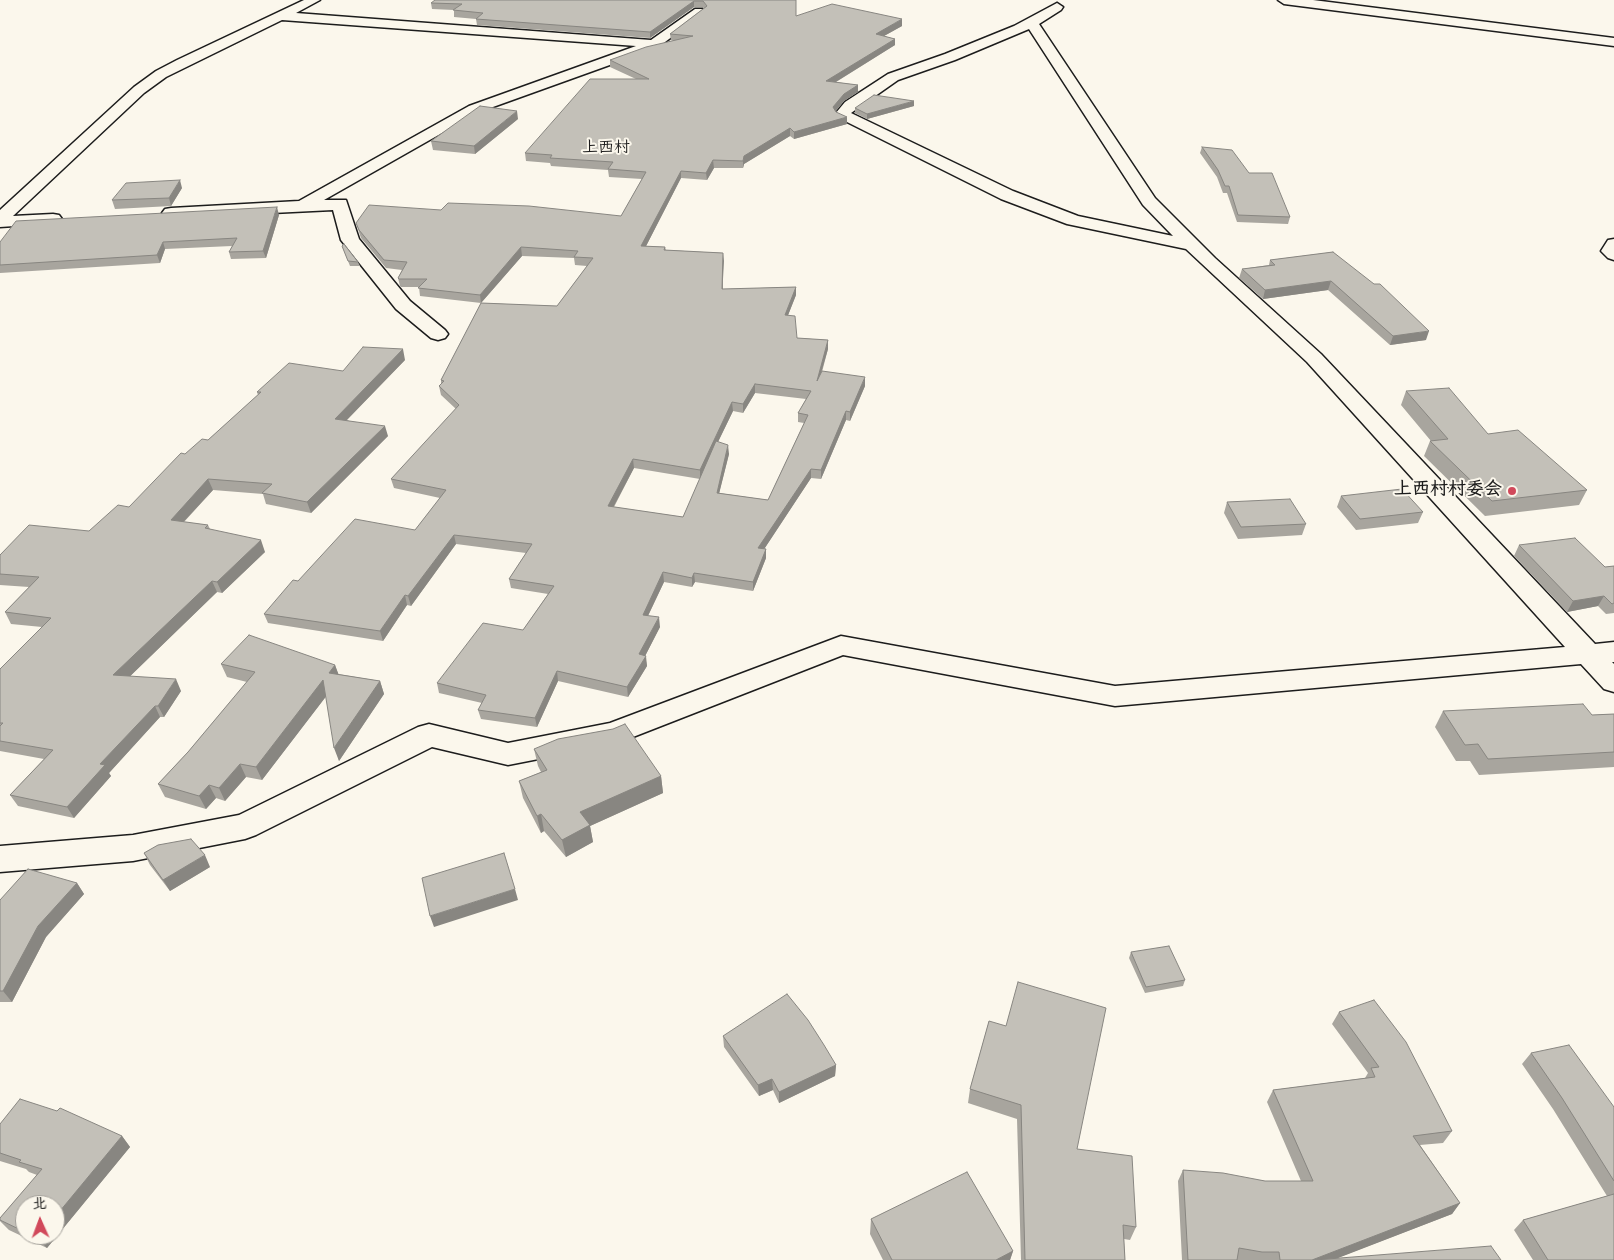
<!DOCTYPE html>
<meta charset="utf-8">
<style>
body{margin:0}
#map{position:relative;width:1614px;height:1260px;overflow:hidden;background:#fbf7ec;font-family:"Gochi Hand","LXGW WenKai TC",sans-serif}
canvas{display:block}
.north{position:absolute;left:15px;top:1195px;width:50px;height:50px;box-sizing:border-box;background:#fbf7ec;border:1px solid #a29f99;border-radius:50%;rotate:358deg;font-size:14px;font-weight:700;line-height:20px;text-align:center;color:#1c1c1c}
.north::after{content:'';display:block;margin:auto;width:18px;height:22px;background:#d1495b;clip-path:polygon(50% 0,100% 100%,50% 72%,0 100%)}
</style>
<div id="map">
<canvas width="1614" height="1260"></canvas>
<div class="north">北</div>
</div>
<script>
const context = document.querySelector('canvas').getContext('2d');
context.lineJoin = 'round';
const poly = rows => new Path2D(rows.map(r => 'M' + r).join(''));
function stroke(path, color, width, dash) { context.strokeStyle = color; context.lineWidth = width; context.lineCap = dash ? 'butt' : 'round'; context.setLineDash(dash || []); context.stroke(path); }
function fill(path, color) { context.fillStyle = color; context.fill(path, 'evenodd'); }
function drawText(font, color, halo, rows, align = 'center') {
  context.font = font + ' "Gochi Hand","LXGW WenKai TC",sans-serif'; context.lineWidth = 4; context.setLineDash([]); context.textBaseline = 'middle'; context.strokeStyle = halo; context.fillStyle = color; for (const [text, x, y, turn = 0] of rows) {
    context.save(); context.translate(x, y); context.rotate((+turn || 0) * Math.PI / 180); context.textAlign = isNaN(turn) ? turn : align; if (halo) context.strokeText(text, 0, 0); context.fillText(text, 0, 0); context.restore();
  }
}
const minor = poly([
 [304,0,320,0,296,13,651,40,695,9,703,9,705,12,657,48,479,112,324,200,346,200,359,239,410,301,445,330,448,334,445,338,438,340,431,338,396,309,341,240,333,210,171,218,165,217,162,213,165,209,171,208,299,201,469,106,636,46,282,20,166,77,144,93,13,216,53,214,59,215,62,219,59,223,0,227,0,210,134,87,156,71,177,60,304,0],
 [1057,3,1063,7,1061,10,1039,24,1155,198,1215,258,1321,354,1595,644,1614,642,1614,662,1612,662,1614,664,1614,692,1604,689,1581,664,1115,706,843,655,615,744,508,765,432,747,256,835,245,839,133,861,0,872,0,846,133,835,239,815,418,727,429,724,508,743,610,723,841,636,1115,686,1565,647,1307,362,1186,249,1067,224,1001,199,837,117,835,114,845,102,888,74,945,54,1014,26,1057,3],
 [1029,29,1143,205,1173,236,1078,216,1013,191,851,113,898,80,955,60,1029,29],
 [1614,239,1614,260,1608,258,1601,251,1608,240,1614,239]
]);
const highway = poly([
 [1278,0,1313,0,1614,38,1614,46,1284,4,1278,0]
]);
stroke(minor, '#1c1c1c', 3);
stroke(highway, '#1c1c1c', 3);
fill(minor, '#fbf7ec');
fill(highway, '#fbf7ec');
fill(poly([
 [796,0,796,16,902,26,884,36,895,39,895,45,836,82,858,85,858,92,844,101,836,111,847,124,794,139,790,136,744,164,743,168,714,168,707,180,681,178,646,246,665,247,666,250,723,253,723,289,796,287,796,295,788,315,797,338,828,340,828,349,822,372,865,386,850,421,846,420,821,479,811,478,764,549,766,549,766,558,753,591,695,582,692,587,664,582,648,616,660,627,645,656,647,666,628,697,558,681,537,727,481,719,478,710,482,703,439,693,437,683,523,630,548,594,511,588,509,579,526,553,456,544,411,606,407,605,383,641,268,623,264,614,298,581,415,530,440,498,394,488,391,479,456,409,441,395,439,386,441,384,441,380,481,303,420,296,419,287,401,287,400,286,398,278,402,270,386,268,361,238,356,223,441,210,621,216,642,179,609,177,608,170,551,166,550,163,526,161,525,153,636,79,610,67,610,60,674,40,671,40,670,34,704,8,703,7,694,7,650,38,477,25,476,19,454,17,454,10,432,9,431,3],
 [522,256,574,258,575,265,587,266,557,306,481,303],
 [755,393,806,399,798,413,798,422,804,423,768,500,719,493,729,454,718,442,733,411,743,413],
 [634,468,700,479,683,517,614,507],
 [914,106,867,119,855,113,855,108],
 [518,119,475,154,433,150,431,141],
 [1202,147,1249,173,1290,217,1288,224,1237,222,1227,193,1223,193,1217,177,1200,153],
 [182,188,171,206,115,209,112,200],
 [279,215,266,258,231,259,229,252,232,246,165,249,160,263,0,273,0,242],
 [342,246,358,262,360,266,350,266],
 [1333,252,1426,340,1390,345,1328,290,1263,299,1239,278,1242,269,1269,265,1270,260],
 [405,360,347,420,388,436,311,513,266,504,263,494,213,490,184,522,208,525,210,529,265,552,222,593,217,592,130,676,181,691,164,717,160,717,109,773,111,776,74,818,18,806,10,795,44,759,0,751,0,669,42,627,11,624,5,612,29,587,0,585,0,555,89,531,129,507,185,454,208,440,258,395,257,392,343,371],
 [1406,391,1488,434,1587,490,1579,505,1485,516,1424,456,1430,441,1431,441,1401,405],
 [1341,496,1423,512,1418,523,1356,530,1337,507],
 [1227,502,1306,524,1302,535,1238,539,1224,513],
 [1519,545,1605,567,1614,566,1614,613,1606,614,1598,606,1567,612,1514,556],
 [221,664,335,665,338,674,380,681,384,694,339,761,326,696,262,780,246,777,225,801,216,798,206,809,165,797,158,784,188,752,247,682,227,677],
 [1443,711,1592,715,1614,714,1614,767,1479,775,1470,761,1456,761,1435,727],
 [534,749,661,776,663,793,590,826,593,842,566,857,544,831,541,833,523,798,519,781,541,772,538,766],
 [144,853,210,867,170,891,150,865],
 [77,883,84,894,46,937,12,1002,0,1002,0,900],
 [1131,952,1185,980,1183,986,1145,993,1129,958],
 [1339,1012,1452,1131,1443,1143,1420,1145,1460,1203,1452,1214,1337,1258,1501,1260,1182,1260,1178,1181,1183,1170,1265,1181,1301,1181,1267,1102,1273,1090,1365,1078,1368,1073,1332,1024],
 [989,1021,1077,1149,1136,1227,1130,1240,1124,1239,1125,1260,1021,1260,1017,1119,968,1103,970,1089],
 [723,1036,836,1065,835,1076,779,1103,773,1090,759,1096,724,1047],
 [1531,1053,1614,1107,1614,1260,1533,1260,1514,1230,1523,1220,1607,1196,1553,1109,1522,1064],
 [0,1124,122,1136,130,1147,47,1248,9,1230,0,1221,0,1218,37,1175,29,1172,26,1169,0,1161],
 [25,1205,55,1235,25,1235],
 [871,1219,1013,1251,1010,1260,883,1260,870,1234]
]), '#a8a59e');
fill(poly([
 [694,1,694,7,650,38,650,32],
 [902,19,902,26,875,41,876,34],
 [895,39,895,45,826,88,826,81],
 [858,85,858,92,844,101,833,114,833,107,844,94],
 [914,101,914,106,867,119,867,114],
 [517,111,518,119,475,154,474,146],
 [847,117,847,124,794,139,794,132],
 [790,128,790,136,744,164,743,168,743,161,744,156],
 [713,160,714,168,707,180,706,173],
 [681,171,681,178,642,254,641,246],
 [180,180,182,188,171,206,169,198],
 [277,207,279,215,266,258,263,251],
 [163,242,165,249,160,263,157,255],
 [521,247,522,256,481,303,480,295],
 [723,253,724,261,722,297,722,289],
 [1331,281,1328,290,1263,299,1265,290],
 [796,287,796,295,785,323,785,315],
 [1429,331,1426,340,1390,345,1393,336],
 [828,340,828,349,816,390,817,381],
 [403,349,405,360,338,429,335,419],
 [865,377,865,386,850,421,850,412],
 [755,384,755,393,743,413,743,404],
 [732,402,733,411,700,479,700,470],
 [846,411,846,420,821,479,821,470],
 [385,426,388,436,311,513,307,502],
 [728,445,729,454,717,502,717,493],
 [633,459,634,468,609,515,608,506],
 [811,469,811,478,759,557,758,548],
 [208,479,213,490,175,531,171,520],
 [454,535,456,544,411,606,408,596],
 [261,540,265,552,222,593,217,582],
 [766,549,766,558,753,591,753,582],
 [663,572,664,582,644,624,643,615],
 [694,573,695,582,692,587,692,578],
 [212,581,217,592,119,687,113,675],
 [405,595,407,605,383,641,380,631],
 [1604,596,1598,606,1567,612,1573,601],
 [659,617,660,627,641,664,639,654],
 [646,656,647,666,628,697,627,687],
 [335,665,340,678,329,673],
 [557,671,558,681,537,727,535,718],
 [176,679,181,691,164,717,158,706],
 [323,680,328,694,262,780,256,767],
 [380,681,384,694,339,761,334,748],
 [155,706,160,717,109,773,111,776,74,818,67,807,100,764],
 [240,764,246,777,225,801,219,788],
 [661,776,663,793,590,826,593,842,566,857,562,840,580,812],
 [209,785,216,798,206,809,199,796],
 [541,814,544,831,541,833,537,816],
 [205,855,210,867,170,891,163,880],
 [77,883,84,894,46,937,12,1002,3,991,38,926],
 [515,889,518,900,434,927,430,916],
 [836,1065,835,1076,779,1103,779,1092],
 [772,1079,773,1090,759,1096,758,1085],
 [122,1136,130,1147,47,1248,37,1238,40,1235,55,1235,55,1217],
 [1460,1203,1452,1214,1333,1260,1312,1260],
 [1013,1251,1010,1260,996,1260]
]), '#888681');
const building = poly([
 [435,0,796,0,796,16,832,4,902,19,876,34,895,39,826,81,858,85,844,94,833,107,836,112,847,117,794,132,790,128,744,156,743,161,713,160,706,173,681,171,641,246,665,247,664,250,723,253,722,289,796,287,785,315,795,316,797,338,828,340,817,381,822,371,865,377,850,412,846,411,821,470,811,469,758,548,766,549,753,582,694,573,692,578,663,572,643,615,659,617,639,654,646,656,627,687,557,671,535,718,478,710,486,695,437,683,483,623,523,630,554,586,509,579,532,544,454,535,408,596,405,595,380,631,264,614,293,580,298,581,355,519,415,530,446,490,391,479,459,405,439,386,444,381,441,380,481,303,557,306,593,258,574,257,578,251,521,247,480,295,418,288,427,279,399,279,398,278,407,262,384,260,359,230,356,223,369,205,441,210,448,203,529,206,621,216,646,172,608,169,613,162,550,158,552,155,525,153,590,79,649,79,610,60,646,47,693,36,670,34,707,6,703,1,694,1,650,32,476,19,483,13,453,10,462,4,431,3,435,0],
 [755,384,811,391,798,413,808,415,768,500,717,493,728,445,716,441,683,517,608,506,633,459,700,470,732,402,743,404,755,384],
 [874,95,914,101,867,114,855,108,874,95],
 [480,106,517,111,474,146,431,141,480,106],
 [1202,147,1232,150,1249,173,1272,173,1290,217,1238,215,1229,186,1225,186,1218,170,1202,147],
 [180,180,169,198,112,200,126,183,180,180],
 [277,207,263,251,229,252,237,238,163,242,157,255,0,265,0,242,16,221,277,207],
 [344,244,358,262,348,261,342,246,344,244],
 [1333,252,1374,284,1380,284,1429,331,1393,336,1331,281,1265,290,1242,269,1275,265,1270,260,1333,252],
 [363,347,403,349,335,419,385,426,307,502,262,493,272,484,208,479,171,520,208,525,205,528,261,540,217,582,212,581,113,675,176,679,158,706,155,706,100,764,105,765,67,807,10,795,53,750,0,741,0,726,3,723,0,723,0,669,51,618,5,612,39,577,0,574,0,555,29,525,89,531,118,505,129,507,181,453,185,454,202,439,208,440,261,392,257,392,289,363,343,371,363,347],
 [1449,388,1488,434,1518,430,1587,490,1492,501,1430,441,1448,439,1406,391,1449,388],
 [1402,489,1423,512,1360,519,1341,496,1402,489],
 [1290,499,1306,524,1241,527,1227,502,1290,499],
 [1575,538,1605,567,1614,566,1614,603,1612,604,1604,596,1573,601,1519,545,1575,538],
 [249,635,335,665,329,673,380,681,334,748,323,680,256,767,240,764,219,788,209,785,199,796,158,784,188,752,255,672,221,664,249,635],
 [1583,704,1592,715,1614,714,1614,752,1488,759,1478,744,1465,745,1443,711,1583,704],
 [625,724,661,776,580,812,590,825,562,840,541,814,537,816,519,781,547,770,534,749,558,739,613,729,625,724],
 [191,839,205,855,163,880,144,853,158,845,191,839],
 [504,853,515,889,430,916,422,878,504,853],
 [28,869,77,883,38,926,3,991,0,991,0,900,28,869],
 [1169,946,1185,980,1146,987,1131,952,1169,946],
 [1018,982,1106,1008,1077,1149,1132,1156,1136,1227,1123,1225,1125,1260,1025,1260,1021,1105,970,1089,989,1021,1006,1026,1018,982],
 [787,994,808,1020,824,1045,836,1065,779,1092,772,1079,758,1085,723,1036,787,994],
 [1374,1000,1406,1042,1452,1131,1413,1136,1460,1203,1312,1260,1280,1260,1279,1252,1262,1252,1239,1248,1237,1260,1188,1260,1183,1170,1223,1173,1265,1181,1313,1181,1273,1090,1375,1077,1371,1068,1379,1067,1339,1012,1374,1000],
 [1569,1045,1614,1107,1614,1181,1562,1098,1531,1053,1569,1045],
 [20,1099,57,1111,60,1108,122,1136,55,1217,55,1205,25,1205,25,1232,0,1220,0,1218,42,1169,19,1162,21,1160,0,1153,0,1124,20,1099],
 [967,1172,1013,1251,996,1260,892,1260,871,1219,967,1172],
 [1614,1194,1614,1260,1548,1260,1523,1220,1614,1194],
 [30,1235,40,1235,37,1238,30,1235],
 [1491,1246,1501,1260,1315,1260,1491,1246]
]);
fill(building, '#c3c0b8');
stroke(building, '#888681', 1);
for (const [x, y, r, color] of [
 [1512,491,5,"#d1495b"]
]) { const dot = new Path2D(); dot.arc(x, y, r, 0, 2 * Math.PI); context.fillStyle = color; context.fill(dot); stroke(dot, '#fbf7ec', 2); }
drawText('16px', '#1c1c1c', '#fbf7ec', [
 ["上西村",606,150]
]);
drawText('bold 18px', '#1c1c1c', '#fbf7ec', [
 ["上西村村委会",1502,491]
], 'right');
</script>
